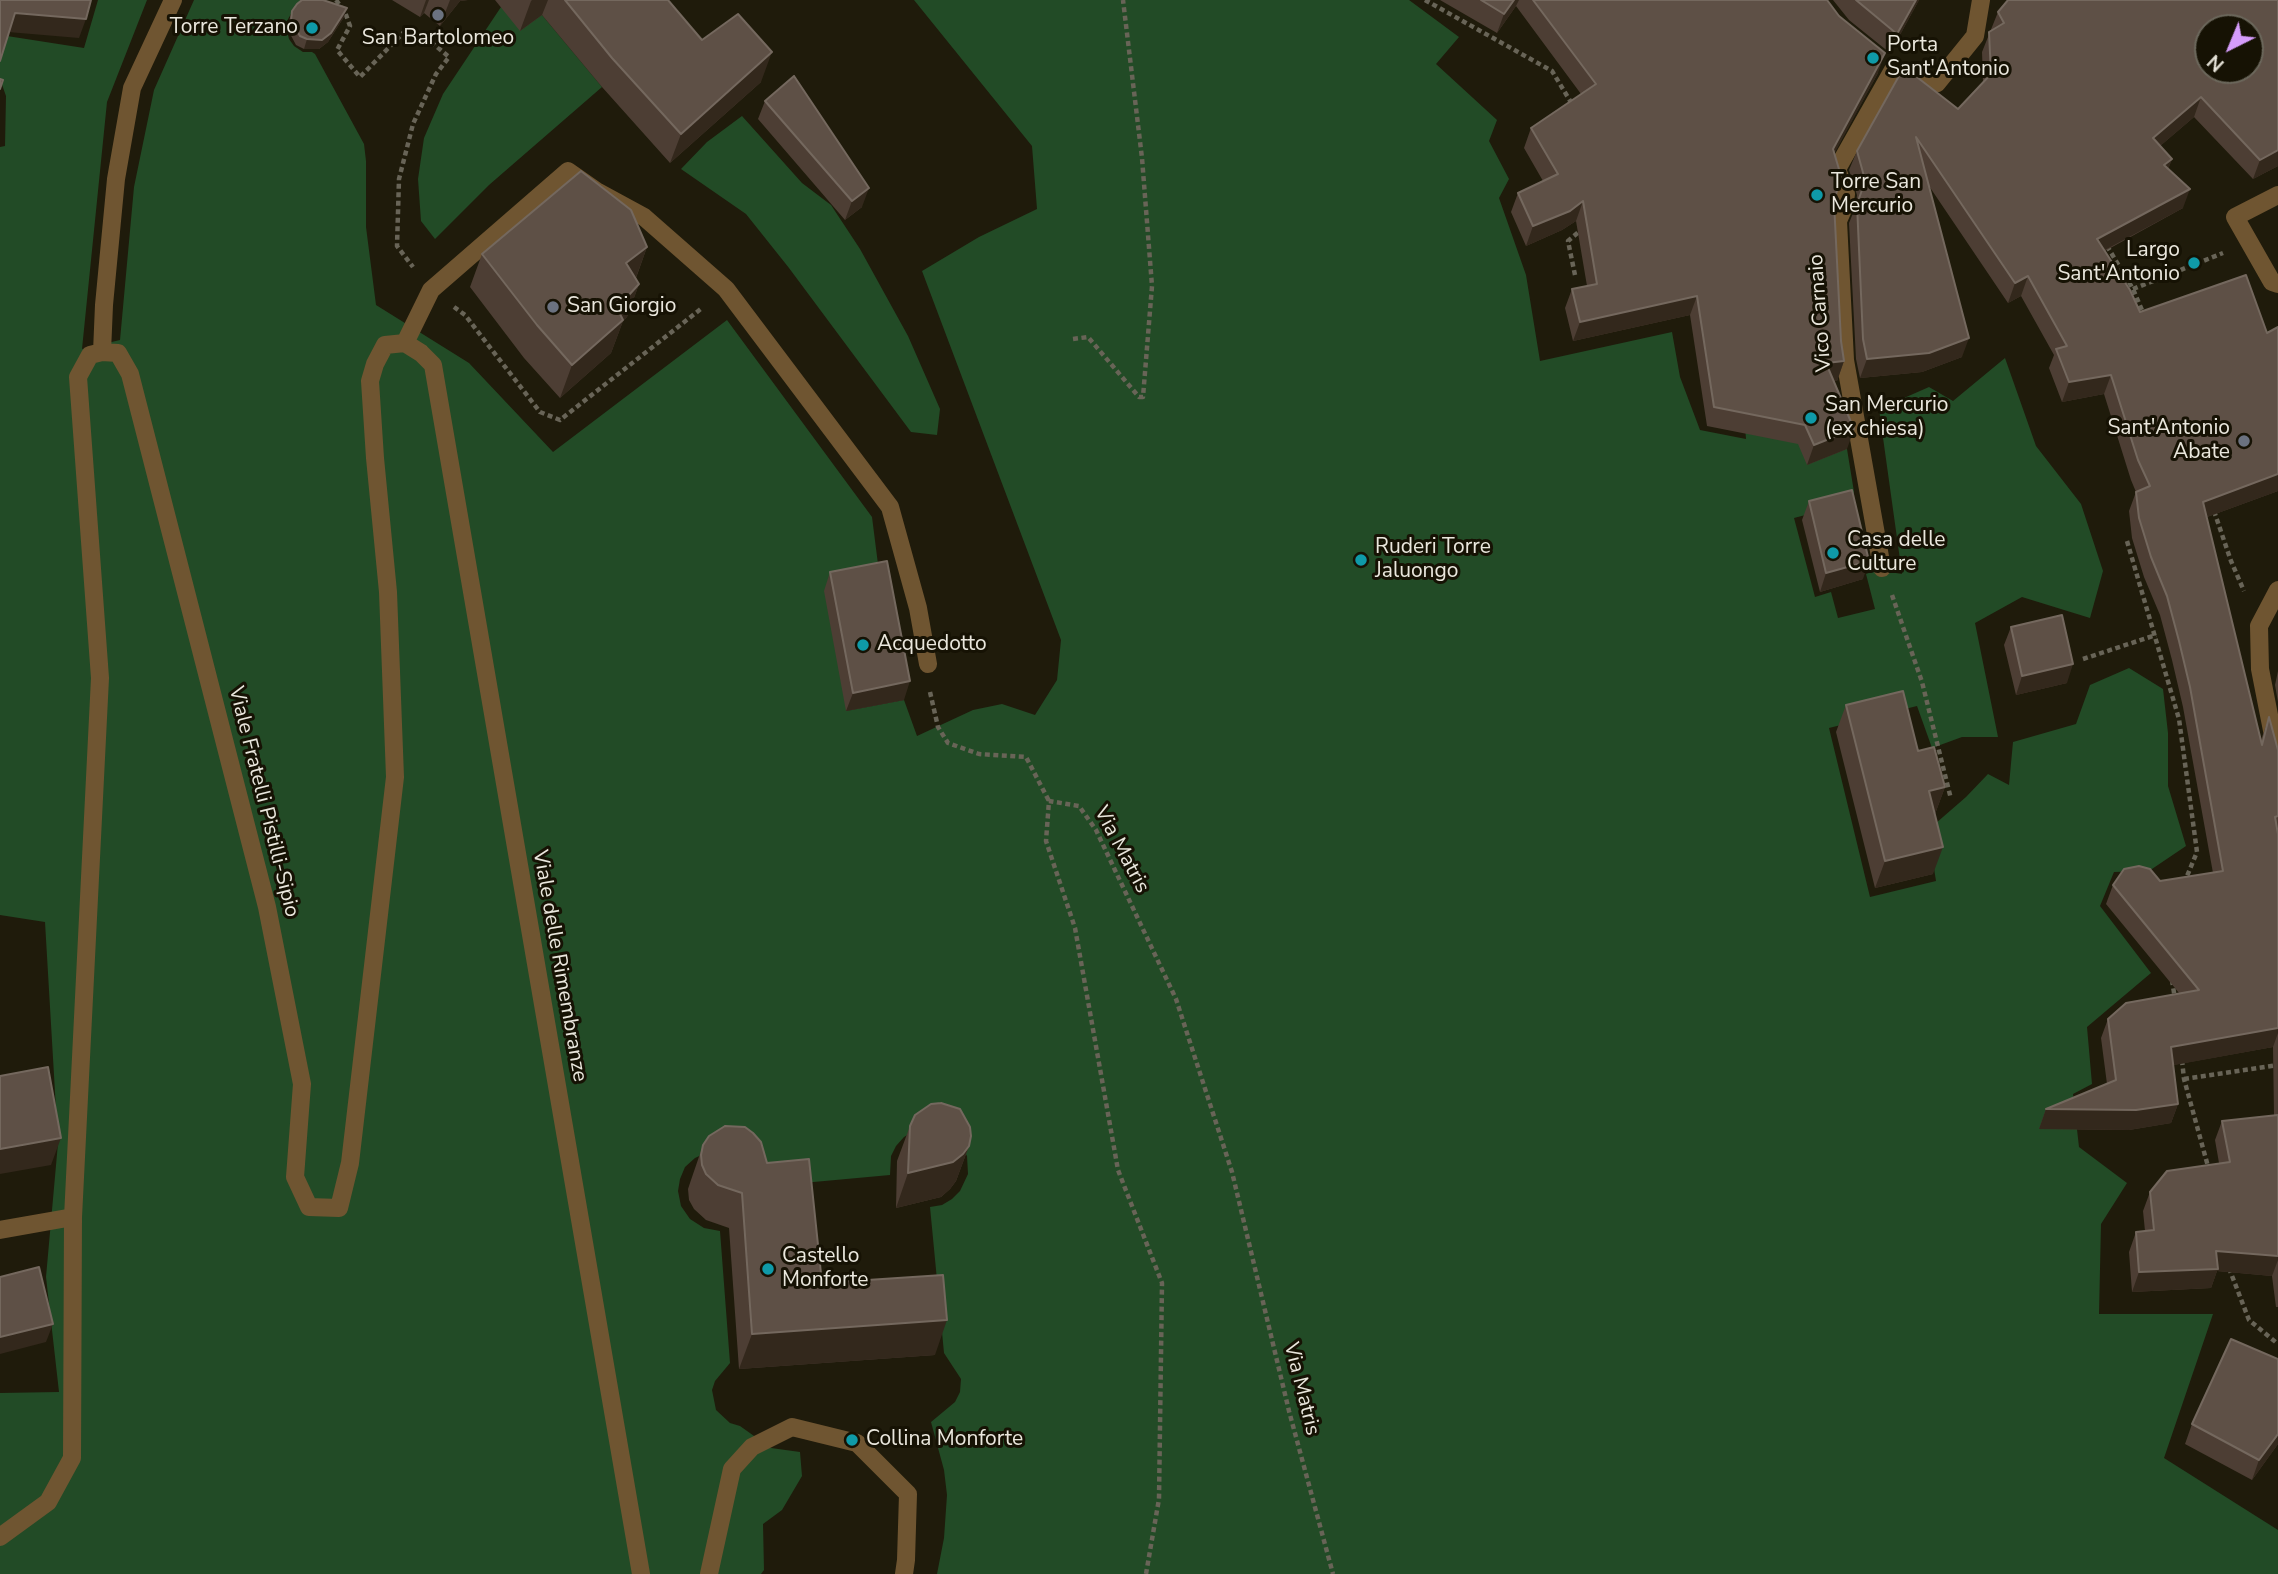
<!DOCTYPE html>
<style>
body{margin:0}
#map{position:relative;width:2278px;height:1574px;overflow:hidden;background:#1f1b0b;font-family:"Nunito Sans",sans-serif}
canvas{display:block}
.north{position:absolute;left:2194px;top:14px;width:70px;height:70px;box-sizing:border-box;background:#161204;border:2px solid #6b675b;border-radius:50%;rotate:223deg;font-size:19px;font-weight:700;line-height:28px;text-align:center;color:#eae7dd}
.north::after{content:'';display:block;margin:auto;width:24px;height:32px;background:#d59cfb;clip-path:polygon(50% 0,100% 100%,50% 72%,0 100%)}
</style>
<div id="map">
<canvas width="2278" height="1574"></canvas>
<div class="north">N</div>
</div>
<script>
const context = document.querySelector('canvas').getContext('2d');
context.lineJoin = 'round';
function fill(path, color) { context.fillStyle = color; context.fill(path, 'evenodd'); }
const poly = rows => new Path2D(rows.map(r => 'M' + r).join(''));
function stroke(path, color, width, dash) { context.strokeStyle = color; context.lineWidth = width; context.lineCap = dash ? 'butt' : 'round'; context.setLineDash(dash || []); context.stroke(path); }
function drawText(font, color, halo, rows, align = 'center') {
  context.font = font + ' "Nunito Sans",sans-serif'; context.lineWidth = 6; context.setLineDash([]); context.textBaseline = 'middle'; context.strokeStyle = halo; context.fillStyle = color; for (const [text, x, y, turn = 0] of rows) {
    context.save(); context.translate(x, y); context.rotate((+turn || 0) * Math.PI / 180); context.textAlign = isNaN(turn) ? turn : align; if (halo) context.strokeText(text, 0, 0); context.fillText(text, 0, 0); context.restore();
  }
}
fill(poly([
 [98,0,147,0,107,102,82,349,120,340,134,187,154,90,194,0,303,0,302,4,292,12,287,21,286,27,289,39,294,46,303,52,312,52,315,54,364,144,366,161,366,227,376,305,469,363,553,452,727,320,872,517,880,580,846,711,904,700,917,736,973,710,1002,704,1035,715,1057,680,1061,640,922,271,979,237,1037,209,1032,146,914,0,1409,0,1459,37,1436,64,1497,120,1489,141,1509,179,1499,198,1526,275,1540,361,1672,332,1680,377,1700,430,1746,439,1743,400,1847,449,1854,492,1851,503,1794,518,1815,597,1831,592,1838,618,1875,609,1866,574,1877,570,1902,574,1879,409,1929,387,1953,401,2005,358,2036,446,2081,504,2103,571,2090,618,2022,597,1975,623,1998,737,1962,737,1932,748,1917,706,1829,728,1870,897,1936,881,1928,830,1966,797,1988,774,2009,785,2013,742,2076,724,2090,685,2129,668,2163,689,2168,733,2168,786,2186,846,2149,871,2114,872,2100,906,2151,973,2087,1027,2092,1084,2073,1094,2079,1147,2127,1183,2101,1224,2099,1314,2213,1314,2164,1458,2278,1530,2278,1574,937,1574,944,1538,947,1495,944,1470,931,1422,955,1402,960,1392,961,1379,944,1353,930,1207,942,1205,952,1199,960,1191,968,1174,967,1156,957,1140,916,1130,904,1137,896,1146,891,1156,890,1175,759,1187,708,1152,695,1158,685,1167,680,1179,678,1191,681,1206,690,1219,704,1228,720,1231,730,1363,715,1381,712,1390,716,1410,730,1423,740,1426,771,1448,800,1452,802,1476,782,1510,763,1524,764,1570,761,1574,0,1574,0,1393,59,1392,46,1277,58,1143,45,922,0,915,0,147,5,146,6,96,0,79,0,54,7,36,84,48],
 [501,7,542,15,602,87,489,185,435,239,421,221,418,179,424,138,443,94],
 [742,116,802,183,831,205,860,249,908,336,940,409,937,435,911,432,789,268,746,214,681,169,707,142]
]), '#224b26');
stroke(poly([
 [336,0,345,12,350,26,337,50,360,77,407,29,431,42,449,57,436,74,413,124,399,179,397,246,413,267],
 [1425,0,1552,71,1572,104],
 [2107,246,2133,289,2144,315],
 [1575,275,1568,241,1582,229],
 [2133,289,2223,253],
 [454,307,465,315,540,412,560,420,702,308],
 [1073,339,1088,337,1139,397,1143,397,1152,286,1142,158,1123,0],
 [2214,511,2231,561,2244,591],
 [2127,541,2179,719,2197,852,2185,881],
 [1892,595,1922,682,1951,799],
 [2083,659,2156,635],
 [930,692,938,727,948,743,979,754,1026,757,1049,801],
 [2172,980,2175,999],
 [2182,1060,2184,1079,2209,1170],
 [2184,1079,2278,1065],
 [2229,1268,2249,1320,2278,1344],
 [1146,1574,1159,1499,1162,1283,1118,1170,1075,928,1046,841,1049,801,1079,806,1096,830,1176,999,1232,1172,1289,1411,1333,1574]
]), '#686457', 4.5, [5, 3.5]);
stroke(poly([
 [1896,70,1937,83,1975,36,1981,0],
 [2278,195,2235,217,2272,282,2278,284],
 [405,343,431,290,568,171,598,192,644,217,726,289,890,507,918,608,928,664],
 [102,352,104,305,116,179,132,88,173,0],
 [1882,568,1845,360,1838,221,1844,207,1846,194,1837,169,1893,70],
 [2278,590,2259,626,2260,669,2278,761],
 [0,1230,73,1217],
 [0,1537,48,1502,72,1458,73,1217,100,678,78,377,90,355,102,352,118,353,130,374,267,907,302,1084,295,1177,309,1207,339,1208,350,1163,395,777,388,592,375,458,370,381,375,364,385,345,405,343,421,353,433,365,641,1574],
 [709,1574,732,1469,752,1447,792,1427,857,1443,908,1494,906,1560,904,1574]
]), '#6f5531', 18);
fill(poly([
 [392,0,468,0,460,1,440,26,424,13,420,17],
 [495,0,668,0,702,40,761,82,670,163,602,87,542,15,520,31],
 [1440,0,1827,0,1878,73,1834,153,1834,202,1841,341,1844,361,1837,381,1834,381,1847,449,1807,465,1798,444,1707,426,1690,315,1573,341,1565,308,1572,289,1587,286,1576,221,1562,230,1526,246,1511,212,1518,193,1543,181,1524,148,1531,128,1581,94,1516,6,1497,33],
 [1833,0,1919,0,1890,53,1849,20],
 [2278,0,2278,166,2253,179,2194,117,2160,146,2172,159,2168,169,2183,208,2105,251,2140,312,2267,333,2278,327,2278,491,2207,517,2261,740,2269,717,2278,750,2278,1307,2276,1307,2272,1276,2217,1271,2211,1288,2132,1292,2129,1252,2136,1232,2145,1231,2143,1211,2150,1192,2219,1163,2215,1140,2222,1121,2274,1116,2273,1047,2173,1065,2178,1104,2171,1123,2129,1130,2039,1129,2046,1109,2107,1084,2101,1038,2108,1019,2179,993,2106,904,2113,885,2160,881,2213,873,2183,707,2172,660,2160,615,2144,577,2132,538,2129,511,2136,492,2131,480,2104,394,2062,402,2049,368,2054,355,2021,296,2008,303,1929,186,1962,357,1922,372,1860,378,1856,359,1849,223,1856,206,1857,195,1849,170,1857,151,1958,109,1983,82,1982,52,1998,12],
 [292,11,344,17,328,42,319,49,304,49,296,45,288,30,289,21],
 [765,101,862,207,845,220,758,119],
 [647,247,636,278,639,284,627,317,623,321,611,353,560,398,524,358,470,287,482,254],
 [1809,501,1863,579,1820,592,1802,520],
 [830,572,904,700,846,711,824,591],
 [2011,627,2067,683,2016,695,2004,645],
 [2278,671,2278,702,2275,685],
 [1846,705,1945,787,1935,814,1933,874,1875,888,1836,732],
 [910,1126,969,1146,956,1181,950,1189,941,1197,896,1208,897,1161],
 [703,1145,767,1163,822,1283,935,1355,739,1369,729,1228,706,1220,694,1209,689,1200,688,1189,691,1180],
 [2192,1424,2278,1444,2252,1480,2185,1444]
]), '#4d3e34');
fill(poly([
 [426,0,429,0,424,13,420,17],
 [450,0,468,0,460,1,440,26],
 [532,0,548,0,542,15,520,31,531,1],
 [1514,0,1519,0,1516,6,1497,33,1504,14],
 [1916,0,1919,0,1890,53,1897,34],
 [347,8,344,17,328,42,319,49,304,49,307,39],
 [15,13,86,19,79,38,8,32],
 [772,52,761,82,670,163,681,134],
 [1885,53,1878,73,1826,169,1833,149],
 [2201,97,2194,117,2146,158,2153,138],
 [2278,150,2278,166,2253,179,2260,160],
 [2172,159,2165,178,2164,165],
 [869,188,862,207,845,220,852,201],
 [2190,189,2183,208,2090,258,2097,239],
 [1583,201,1576,221,1562,230,1526,246,1533,226],
 [647,247,635,280,626,263],
 [2028,276,2021,296,2008,303,2015,283],
 [639,284,627,317,623,321,611,353,560,398,572,365,617,308],
 [1697,296,1690,315,1573,341,1580,322],
 [1969,338,1962,357,1922,372,1860,378,1867,359],
 [1844,361,1837,381,1819,383,1826,363],
 [2111,375,2104,394,2062,402,2069,382],
 [1854,429,1847,449,1807,465,1814,445],
 [2278,474,2278,491,2196,521,2203,502],
 [1869,561,1863,579,1820,592,1826,573],
 [2073,664,2067,683,2016,695,2022,676],
 [910,681,904,700,846,711,853,693],
 [1945,787,1935,814,1929,791],
 [1943,847,1933,874,1875,888,1885,861],
 [2278,1028,2278,1033,2273,1047,2164,1067,2171,1047],
 [2178,1104,2171,1123,2129,1130,2039,1129,2046,1109],
 [61,1138,51,1165,0,1174,0,1149],
 [969,1146,956,1181,950,1189,941,1197,896,1208,908,1173],
 [2216,1251,2278,1256,2278,1260,2272,1276,2217,1271,2211,1288,2132,1292,2139,1272],
 [947,1320,935,1355,739,1369,752,1334],
 [53,1324,46,1342,0,1354,0,1337],
 [2278,1434,2278,1444,2252,1480,2259,1460]
]), '#33281c');
const building = poly([
 [0,0,91,0,86,19,15,13,0,61,0,0],
 [302,0,323,0,347,8,331,33,322,40,307,39,300,36,291,21,292,11,297,4,302,0],
 [565,0,668,0,702,40,738,14,772,52,681,134,612,58,565,0],
 [1481,0,1514,0,1504,14,1481,0],
 [1533,0,1827,0,1839,16,1885,53,1833,149,1841,176,1834,202,1841,341,1844,361,1826,363,1854,429,1814,445,1805,425,1714,407,1697,296,1580,322,1572,289,1597,284,1583,201,1570,211,1533,226,1518,193,1558,174,1531,128,1596,84,1533,0],
 [1856,0,1916,0,1897,34,1856,0],
 [2008,0,2278,0,2278,150,2260,160,2201,97,2153,138,2172,159,2164,165,2190,189,2097,239,2130,290,2140,312,2246,275,2267,333,2278,327,2278,474,2203,502,2262,745,2269,717,2278,750,2278,816,2275,817,2278,834,2278,1028,2171,1047,2178,1104,2136,1110,2046,1109,2116,1080,2108,1019,2126,1003,2199,990,2113,885,2124,869,2139,866,2150,869,2160,881,2223,871,2190,687,2179,641,2167,596,2151,557,2139,518,2136,492,2150,486,2138,460,2111,375,2069,382,2056,349,2067,346,2028,276,2015,283,1916,137,1969,338,1929,353,1867,359,1863,339,1857,204,1862,190,1864,176,1857,151,1904,67,1958,109,1991,74,1989,32,2004,23,1998,12,2008,0],
 [2208,28,2250,28,2250,70,2208,70,2208,28],
 [794,76,869,188,852,201,765,101,794,76],
 [0,79,3,80,0,89,0,79],
 [581,171,631,210,647,247,626,263,639,284,617,308,623,320,572,365,537,325,482,254,581,171],
 [1852,490,1869,561,1826,573,1809,501,1852,490],
 [887,561,910,681,853,693,830,572,887,561],
 [2062,615,2073,664,2022,676,2011,627,2062,615],
 [1903,691,1918,751,1934,747,1945,787,1929,791,1943,847,1885,861,1846,705,1903,691],
 [48,1067,61,1138,0,1149,0,1076,48,1067],
 [941,1103,960,1109,970,1127,971,1136,969,1146,963,1154,953,1162,908,1173,910,1126,915,1115,931,1104,941,1103],
 [2278,1115,2278,1256,2216,1251,2218,1269,2139,1272,2136,1232,2154,1230,2150,1192,2167,1171,2230,1162,2222,1121,2278,1115],
 [725,1126,745,1127,753,1133,761,1142,767,1163,809,1159,822,1283,943,1275,947,1320,752,1334,742,1193,718,1185,706,1174,702,1165,701,1155,703,1145,709,1136,725,1126],
 [39,1267,53,1324,0,1337,0,1277,39,1267],
 [2231,1339,2278,1359,2278,1434,2259,1460,2192,1424,2231,1339]
]);
fill(building, '#5e5046');
stroke(building, '#74685e', 2);
for (const [x, y, r, color] of [
 [438,15,7,"#6b7280"],
 [312,28,7,"#0f9aa8"],
 [1873,58,7,"#0f9aa8"],
 [1817,195,7,"#0f9aa8"],
 [2194,263,7,"#0f9aa8"],
 [553,307,7,"#6b7280"],
 [1811,418,7,"#0f9aa8"],
 [2244,441,7,"#6b7280"],
 [1833,553,7,"#0f9aa8"],
 [1361,560,7,"#0f9aa8"],
 [863,645,7,"#0f9aa8"],
 [768,1269,7,"#0f9aa8"],
 [852,1440,7,"#0f9aa8"]
]) { const dot = new Path2D(); dot.arc(x, y, r, 0, 2 * Math.PI); context.fillStyle = color; context.fill(dot); stroke(dot, '#161204', 2.5); }
drawText('21px', '#eae7dd', '#161204', [
 ["Torre Terzano",298,28,"right"],
 ["San Bartolomeo",438,39,"center"],
 ["Porta",1887,46],
 ["Sant'Antonio",1887,70],
 ["Torre San",1831,183],
 ["Mercurio",1831,207],
 ["Largo",2180,251,"right"],
 ["Sant'Antonio",2180,275,"right"],
 ["San Giorgio",567,307],
 ["San Mercurio",1825,406],
 ["(ex chiesa)",1825,430],
 ["Sant'Antonio",2230,429,"right"],
 ["Abate",2230,453,"right"],
 ["Casa delle",1847,541],
 ["Culture",1847,565],
 ["Ruderi Torre",1375,548],
 ["Jaluongo",1375,572],
 ["Acquedotto",877,645],
 ["Castello",782,1257],
 ["Monforte",782,1281],
 ["Collina Monforte",866,1440]
], 'left');
drawText('21px', '#eae7dd', '#161204', [
 ["Vico Carnaio",1821,313,-94],
 ["Viale Fratelli Pistilli-Sipio",263,802,76],
 ["Via Matris",1121,850,62],
 ["Viale delle Rimembranze",559,966,80],
 ["Via Matris",1301,1389,76]
]);
</script>
